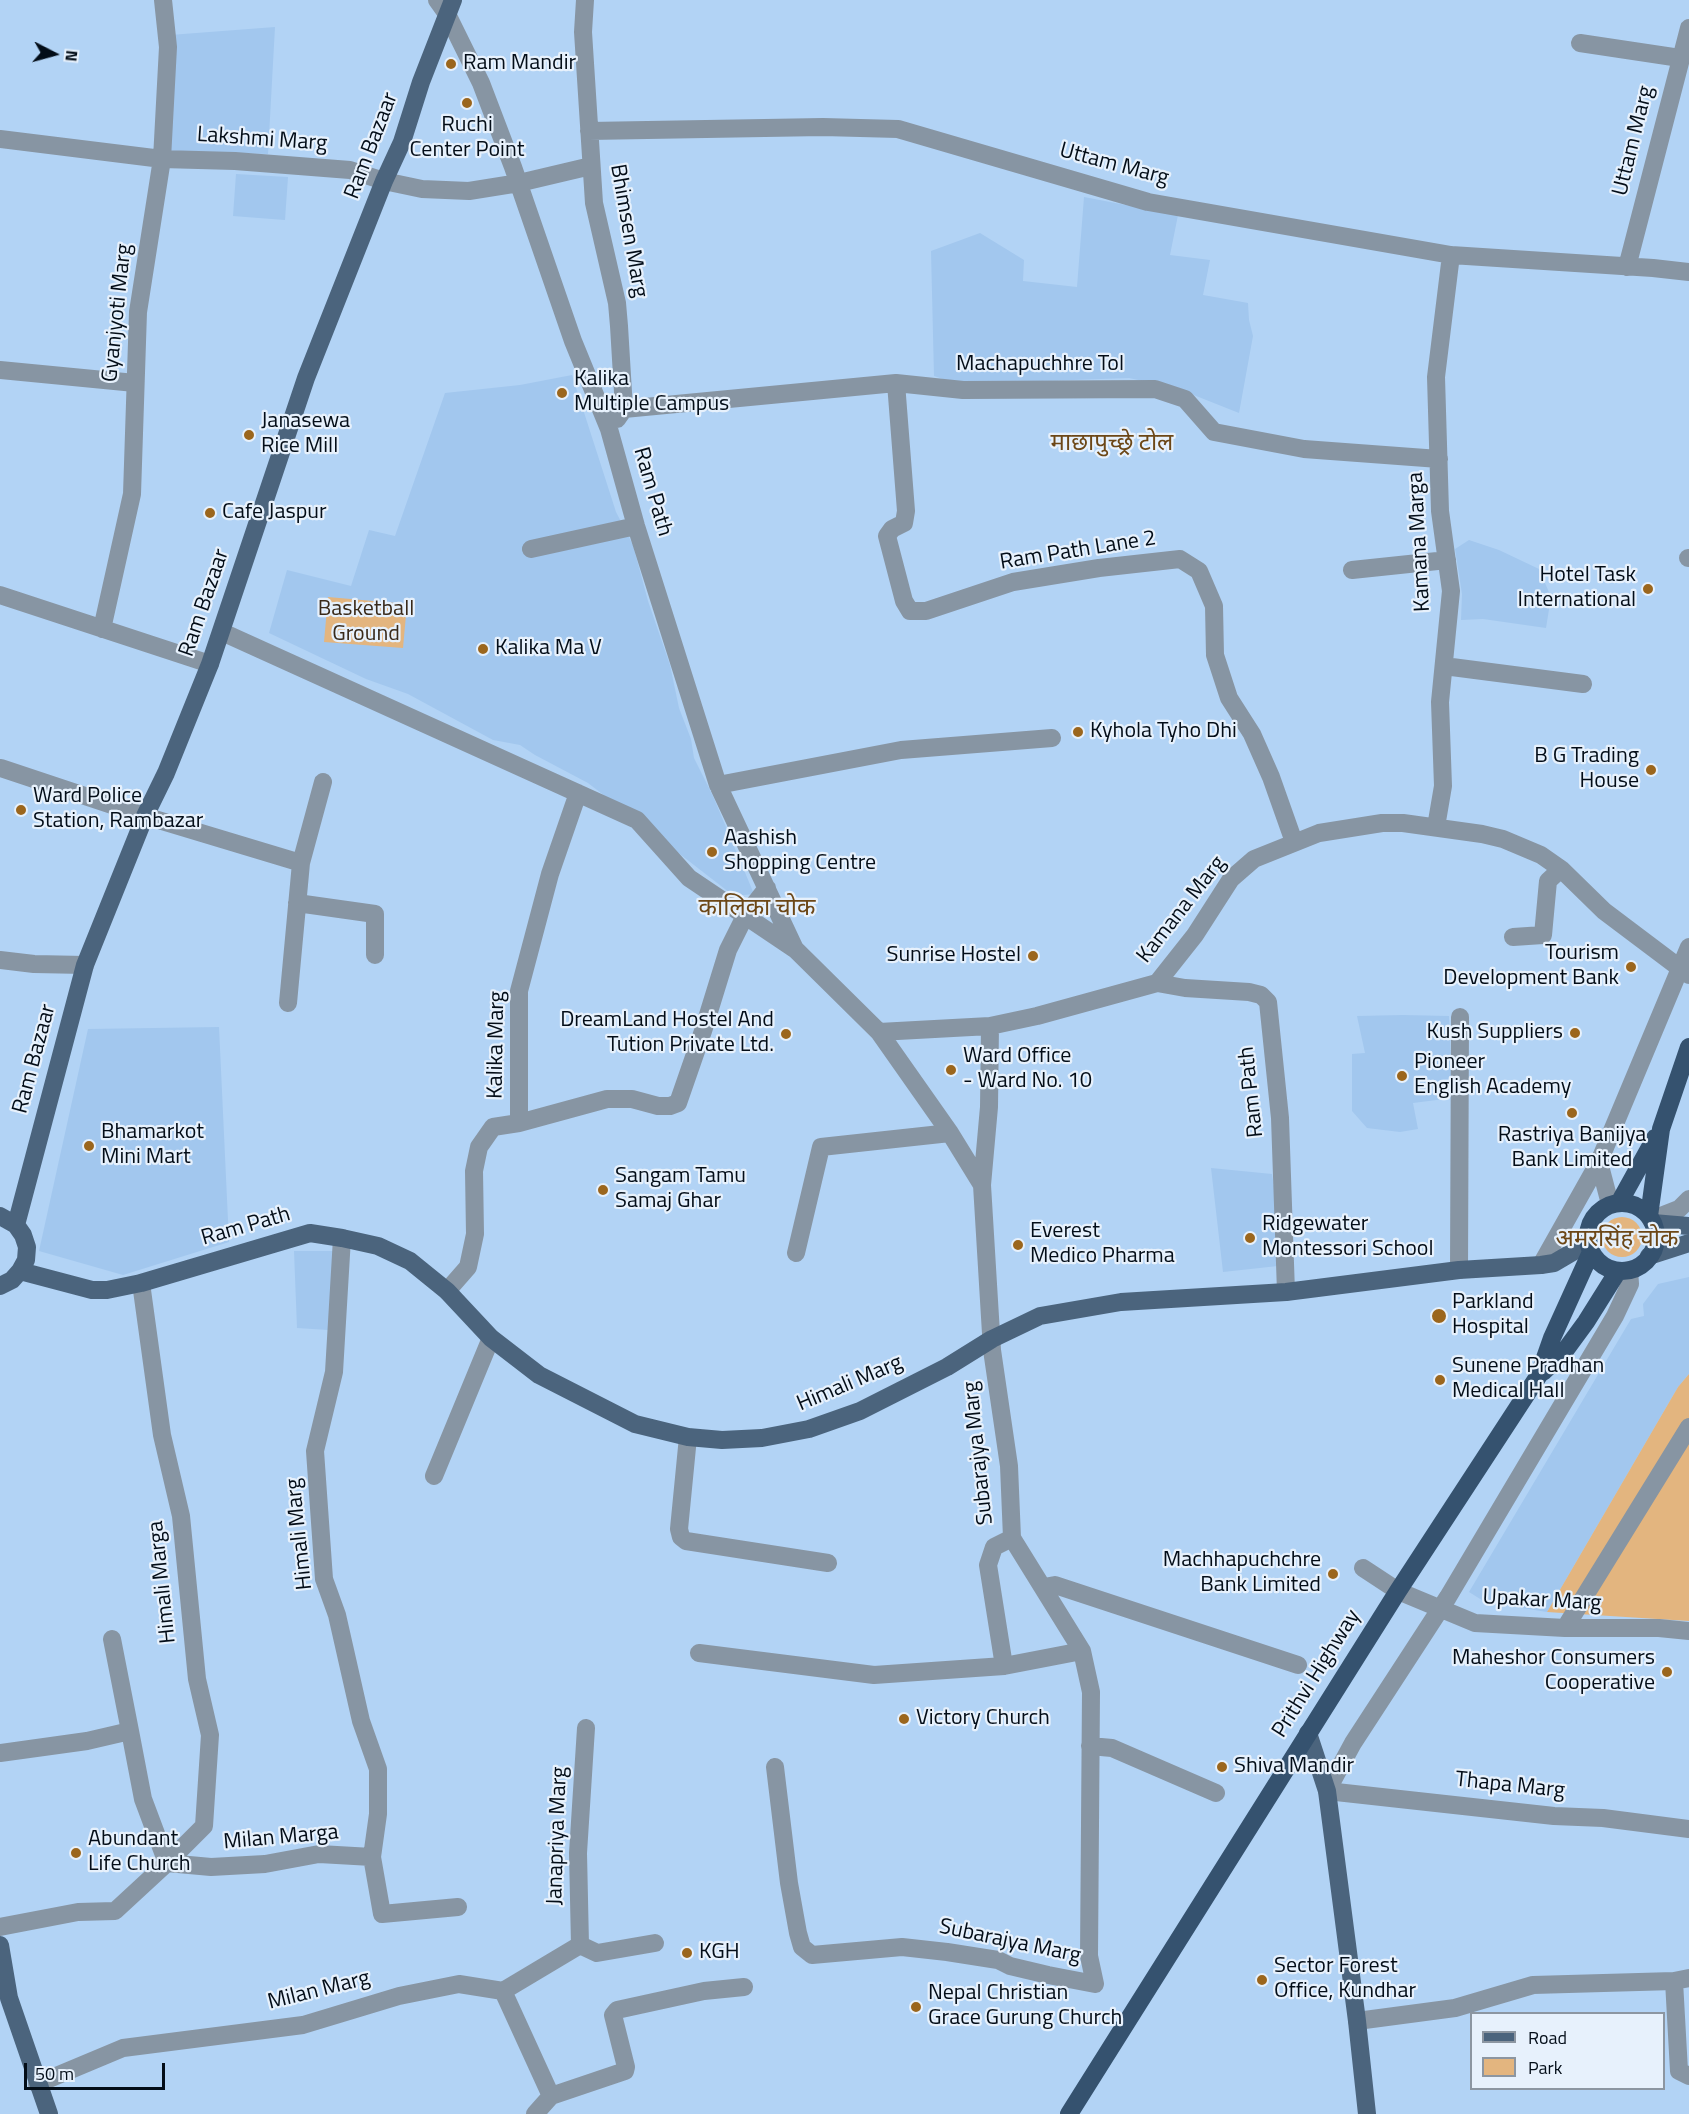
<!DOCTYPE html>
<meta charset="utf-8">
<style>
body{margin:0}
#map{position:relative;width:1689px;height:2114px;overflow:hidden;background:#b2d3f5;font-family:"Titillium Web",sans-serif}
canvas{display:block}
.legend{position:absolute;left:1470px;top:2012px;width:195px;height:78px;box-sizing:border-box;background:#e7f1fc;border:2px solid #8c96a1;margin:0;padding:8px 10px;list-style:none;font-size:18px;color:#030d18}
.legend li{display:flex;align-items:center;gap:12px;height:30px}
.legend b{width:30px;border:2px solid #8c96a1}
.north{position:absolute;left:24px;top:24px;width:60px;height:60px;-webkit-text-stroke:4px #e7f1fc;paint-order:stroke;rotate:96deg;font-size:16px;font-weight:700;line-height:24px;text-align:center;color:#030d18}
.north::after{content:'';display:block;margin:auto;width:21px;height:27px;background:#030d18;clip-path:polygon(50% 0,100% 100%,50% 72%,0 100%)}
.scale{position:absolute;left:24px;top:2063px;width:141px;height:27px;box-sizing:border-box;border:3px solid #030d18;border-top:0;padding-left:8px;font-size:18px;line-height:21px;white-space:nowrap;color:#030d18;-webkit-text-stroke:4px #e7f1fc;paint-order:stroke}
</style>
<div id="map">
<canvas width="1689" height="2114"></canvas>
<ul class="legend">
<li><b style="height:8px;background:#4b647d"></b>Road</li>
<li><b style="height:16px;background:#e3b57f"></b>Park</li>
</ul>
<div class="north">N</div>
<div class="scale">50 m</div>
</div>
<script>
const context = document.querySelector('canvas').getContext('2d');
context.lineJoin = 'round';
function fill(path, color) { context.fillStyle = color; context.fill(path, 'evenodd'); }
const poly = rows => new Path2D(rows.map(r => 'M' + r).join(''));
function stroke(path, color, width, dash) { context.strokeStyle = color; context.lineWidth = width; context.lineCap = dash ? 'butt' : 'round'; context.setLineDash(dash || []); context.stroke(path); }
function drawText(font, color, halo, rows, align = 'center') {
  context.font = font + ' "Titillium Web","Noto Sans Devanagari",sans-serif'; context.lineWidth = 4.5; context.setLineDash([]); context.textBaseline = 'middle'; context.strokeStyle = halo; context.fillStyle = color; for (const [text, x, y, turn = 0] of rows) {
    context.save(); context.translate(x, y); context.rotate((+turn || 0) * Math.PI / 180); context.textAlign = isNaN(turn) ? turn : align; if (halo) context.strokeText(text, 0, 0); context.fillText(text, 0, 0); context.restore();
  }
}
fill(poly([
 [275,27,268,154,166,151,170,35],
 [236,174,288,177,285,220,233,216],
 [1084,197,1178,215,1170,255,1210,260,1203,295,1248,303,1249,320,1253,336,1239,413,1176,388,1129,378,958,384,934,376,931,251,980,233,1024,260,1023,281,1077,287],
 [572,375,616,512,633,545,648,601,670,665,679,708,691,739,694,758,713,796,754,894,734,896,588,783,535,755,520,745,493,740,408,694,366,679,269,633,287,570,351,586,369,530,395,536,445,393,520,385],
 [1469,540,1499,550,1539,569,1551,597,1546,628,1483,619,1461,620,1462,594,1455,549],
 [1403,1015,1449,1016,1452,1098,1413,1103,1418,1129,1400,1132,1367,1128,1352,1111,1352,1054,1365,1053,1357,1016],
 [219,1027,229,1242,123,1275,39,1251,88,1029],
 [1211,1168,1272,1174,1279,1218,1278,1266,1223,1272],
 [294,1251,336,1251,328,1330,297,1328],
 [1689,1277,1689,1374,1678,1387,1547,1612,1485,1602,1469,1592,1631,1319,1644,1316,1643,1304,1658,1284]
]), '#a2c7ee');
fill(poly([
 [328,597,407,604,403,648,324,642],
 '1602 1237a20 20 0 1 1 40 0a20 20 0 1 1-40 0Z',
 [1689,1374,1689,1621,1547,1612,1678,1387]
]), '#e3b57f');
stroke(poly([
 [437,0,447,14,481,83,513,167,573,341,609,429,636,526,718,785,795,949],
 [585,0,583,32,594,203,617,303,619,326,624,409,617,419],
 [1580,43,1680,58],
 [589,131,823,127,898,129,1148,202,1451,255,1653,268,1689,272],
 [0,139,162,159,235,161,350,170,384,181,422,189,469,191,519,183,591,166],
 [1627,267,1689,28],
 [0,370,135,383],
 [896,383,906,511,904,523,892,529,887,536,904,601,910,611,926,611,1013,582,1099,568,1180,559,1199,571,1214,606,1215,655,1229,698,1252,734,1271,777,1294,842],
 [624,409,896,383,963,390,1155,389,1185,399,1214,432,1304,449,1439,459],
 [531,549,636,526],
 [1688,558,1689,558],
 [1352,570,1447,560],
 [0,595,210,664],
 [102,629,132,494,138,312,162,159,168,47,163,0],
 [222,632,637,820,689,878,796,950,879,1032,950,1133,982,1185,992,1350,1009,1466,1012,1538,1082,1651,1091,1692,1089,1956,1095,1984,1048,1975,1010,1966,998,1960,947,1952,902,1947,812,1955,802,1947,798,1933,789,1883,775,1767],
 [1444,666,1583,684],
 [1,768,145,816,301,863,323,782],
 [718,785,901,750,1052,738],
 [1436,827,1443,786,1440,702,1451,591,1440,511,1436,377,1451,255],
 [297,903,375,914,375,955],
 [1513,937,1543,935,1548,881,1561,869],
 [0,960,34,964,85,965],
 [1157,983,1185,988,1249,992,1261,995,1268,1002,1280,1118,1286,1292],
 [288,1003,301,863],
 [879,1032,990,1026,1037,1016,1157,983,1195,935,1231,879,1254,859,1319,833,1382,823,1403,823,1482,834,1503,839,1541,855,1561,869,1604,911,1689,975],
 [519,1123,519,991,550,874,578,793],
 [1599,1162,1610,1204],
 [982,1185,989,1107,990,1026],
 [1651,1220,1679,1209,1689,1199],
 [342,1238,334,1372,315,1451,324,1579,337,1615,361,1721,378,1769,378,1814,372,1857,382,1914,458,1907],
 [796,1253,821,1147,950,1133],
 [1541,1265,1599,1162,1689,947],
 [1459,1270,1460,1017],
 [1629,1270,1630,1284,1615,1316,1448,1597,1353,1743,1327,1791,1554,1816,1603,1818,1689,1829],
 [447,1291,468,1267,475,1234,474,1171,479,1147,493,1127,519,1123,607,1099,632,1099,658,1106,670,1106,678,1103,703,1031,728,950,745,916,767,888],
 [688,1437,679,1529,681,1537,686,1541,828,1563],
 [434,1476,491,1338],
 [1363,1568,1398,1591,1475,1623,1565,1628,1659,1628,1689,1631],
 [1044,1587,1055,1585,1298,1665],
 [1565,1628,1689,1427],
 [699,1653,874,1675,1004,1666,1082,1651],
 [1004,1666,988,1565,994,1547,1012,1538],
 [130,1731,143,1799,167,1863,204,1826,210,1735,197,1679,181,1516,162,1435,141,1283],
 [1090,1746,1112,1748,1216,1793],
 [0,1753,87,1741,130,1731,112,1639],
 [0,1927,78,1912,115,1911,167,1863,211,1867,265,1864,319,1854,372,1857],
 [580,1945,578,1853,586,1728],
 [580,1945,597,1953,655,1943],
 [1674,1981,1679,2071,1689,2076],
 [503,1991,580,1945],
 [1357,2021,1455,2008,1533,1985,1674,1981,1689,1978],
 [37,2084,123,2048,303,2025,399,1996,459,1984,503,1991,551,2096],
 [535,2114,551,2096,625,2071,626,2067,613,2015,617,2010,704,1991,744,1987]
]), '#8795a3', 18);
stroke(poly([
 [0,1216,16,1225,23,1235,27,1247,26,1260,20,1271,12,1280,0,1286],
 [1653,1223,1689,1226],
 [16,1225,85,965,145,816,166,773,210,664,306,378,384,181,402,142,421,82,453,0],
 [1649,1256,1689,1243],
 [20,1271,92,1290,107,1290,141,1283,310,1233,342,1238,378,1246,410,1261,447,1291,491,1338,539,1375,635,1424,688,1437,722,1440,762,1438,809,1429,860,1411,947,1367,992,1339,1040,1316,1121,1302,1286,1292,1459,1270,1541,1265,1554,1263,1588,1243],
 [1308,1733,1327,1791,1357,2021,1367,2114],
 [0,1945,9,1998,49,2114]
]), '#4b647d', 18);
stroke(poly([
 [1619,1203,1655,1138],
 '1588 1237a34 34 0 1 1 68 0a34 34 0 1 1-68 0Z',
 [1649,1216,1661,1129,1689,1047],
 [1543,1372,1564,1352,1586,1322,1618,1271],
 [1069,2114,1398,1591,1539,1375,1552,1338,1591,1252]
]), '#35526f', 18);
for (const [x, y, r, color] of [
 [451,64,6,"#9b661d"],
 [467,103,6,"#9b661d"],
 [562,393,6,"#9b661d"],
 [249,435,6,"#9b661d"],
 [210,513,6,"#9b661d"],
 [1648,589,6,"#9b661d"],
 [483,649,6,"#9b661d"],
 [1078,732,6,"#9b661d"],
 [1651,770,6,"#9b661d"],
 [21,810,6,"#9b661d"],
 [712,852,6,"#9b661d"],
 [1033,956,6,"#9b661d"],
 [1631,967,6,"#9b661d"],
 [1575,1033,6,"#9b661d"],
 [786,1034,6,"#9b661d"],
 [951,1070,6,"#9b661d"],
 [1402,1076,6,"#9b661d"],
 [1572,1113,6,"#9b661d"],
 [89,1146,6,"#9b661d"],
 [603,1190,6,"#9b661d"],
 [1250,1238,6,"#9b661d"],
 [1018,1245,6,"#9b661d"],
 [1439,1316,8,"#9b661d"],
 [1440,1380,6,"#9b661d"],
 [1333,1574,6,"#9b661d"],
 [1667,1672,6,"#9b661d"],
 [904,1719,6,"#9b661d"],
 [1222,1767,6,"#9b661d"],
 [76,1853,6,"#9b661d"],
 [687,1953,6,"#9b661d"],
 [1262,1980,6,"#9b661d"],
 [916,2007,6,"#9b661d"]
]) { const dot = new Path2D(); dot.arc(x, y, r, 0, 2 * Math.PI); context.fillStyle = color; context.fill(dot); stroke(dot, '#e7f1fc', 2); }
drawText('22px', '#030d18', '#e7f1fc', [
 ["Ram Mandir",463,64],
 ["Ruchi",467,126,"center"],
 ["Center Point",467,151,"center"],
 ["Kalika",574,380],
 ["Multiple Campus",574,405],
 ["Janasewa",261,422],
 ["Rice Mill",261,447],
 ["Cafe Jaspur",222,513],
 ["Hotel Task",1636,576,"right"],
 ["International",1636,601,"right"],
 ["Kalika Ma V",495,649],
 ["Kyhola Tyho Dhi",1090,732],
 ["B G Trading",1639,757,"right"],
 ["House",1639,782,"right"],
 ["Ward Police",33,797],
 ["Station, Rambazar",33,822],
 ["Aashish",724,839],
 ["Shopping Centre",724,864],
 ["Tourism",1619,954,"right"],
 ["Development Bank",1619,979,"right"],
 ["Sunrise Hostel",1021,956,"right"],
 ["DreamLand Hostel And",774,1021,"right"],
 ["Tution Private Ltd.",774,1046,"right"],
 ["Kush Suppliers",1563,1033,"right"],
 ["Ward Office",963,1057],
 ["- Ward No. 10",963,1082],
 ["Pioneer",1414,1063],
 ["English Academy",1414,1088],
 ["Bhamarkot",101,1133],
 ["Mini Mart",101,1158],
 ["Rastriya Banijya",1572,1136,"center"],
 ["Bank Limited",1572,1161,"center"],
 ["Sangam Tamu",615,1177],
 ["Samaj Ghar",615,1202],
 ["Ridgewater",1262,1225],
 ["Montessori School",1262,1250],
 ["Everest",1030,1232],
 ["Medico Pharma",1030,1257],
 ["Parkland",1452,1303],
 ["Hospital",1452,1328],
 ["Sunene Pradhan",1452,1367],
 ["Medical Hall",1452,1392],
 ["Machhapuchchre",1321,1561,"right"],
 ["Bank Limited",1321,1586,"right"],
 ["Maheshor Consumers",1655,1659,"right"],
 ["Cooperative",1655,1684,"right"],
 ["Victory Church",916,1719],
 ["Shiva Mandir",1234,1767],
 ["Abundant",88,1840],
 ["Life Church",88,1865],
 ["KGH",699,1953],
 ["Sector Forest",1274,1967],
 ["Office, Kundhar",1274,1992],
 ["Nepal Christian",928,1994],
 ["Grace Gurung Church",928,2019]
], 'left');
drawText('22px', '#030d18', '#e7f1fc', [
 ["Lakshmi Marg",262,140,4],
 ["Uttam Marg",1634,141,-76],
 ["Ram Bazaar",372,146,-69],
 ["Uttam Marg",1114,165,15],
 ["Bhimsen Marg",628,231,80],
 ["Gyanjyoti Marg",118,313,-84],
 ["Machapuchhre Tol",1040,365],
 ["Ram Path",652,492,74],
 ["Kamana Marga",1420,542,-93],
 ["Ram Path Lane 2",1078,551,-9],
 ["Ram Bazaar",205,603,-71],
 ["Kamana Marg",1182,910,-52],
 ["Kalika Marg",497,1045,-89],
 ["Ram Bazaar",35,1059,-75],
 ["Ram Path",1252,1092,-96],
 ["Ram Path",246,1227,-16],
 ["Himali Marg",850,1384,-23],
 ["Subarajya Marg",979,1453,-96],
 ["Himali Marg",300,1534,-96],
 ["Himali Marga",163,1582,-96],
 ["Upakar Marg",1542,1601,3],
 ["Prithvi Highway",1317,1674,-58],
 ["Thapa Marg",1510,1786,6],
 ["Janapriya Marg",558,1836,-88],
 ["Milan Marga",281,1838,-5],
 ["Subarajya Marg",1010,1942,12],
 ["Milan Marg",319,1991,-14]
]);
drawText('22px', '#392a1a', '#e7f1fc', [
 ["Basketball",366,610],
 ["Ground",366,635]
]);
drawText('24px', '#6c4717', '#e7f1fc', [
 ["माछापुच्छ्रे टोल",1112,444],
 ["कालिका चोक",757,909],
 ["अमरसिंह चोक",1617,1240]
]);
</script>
